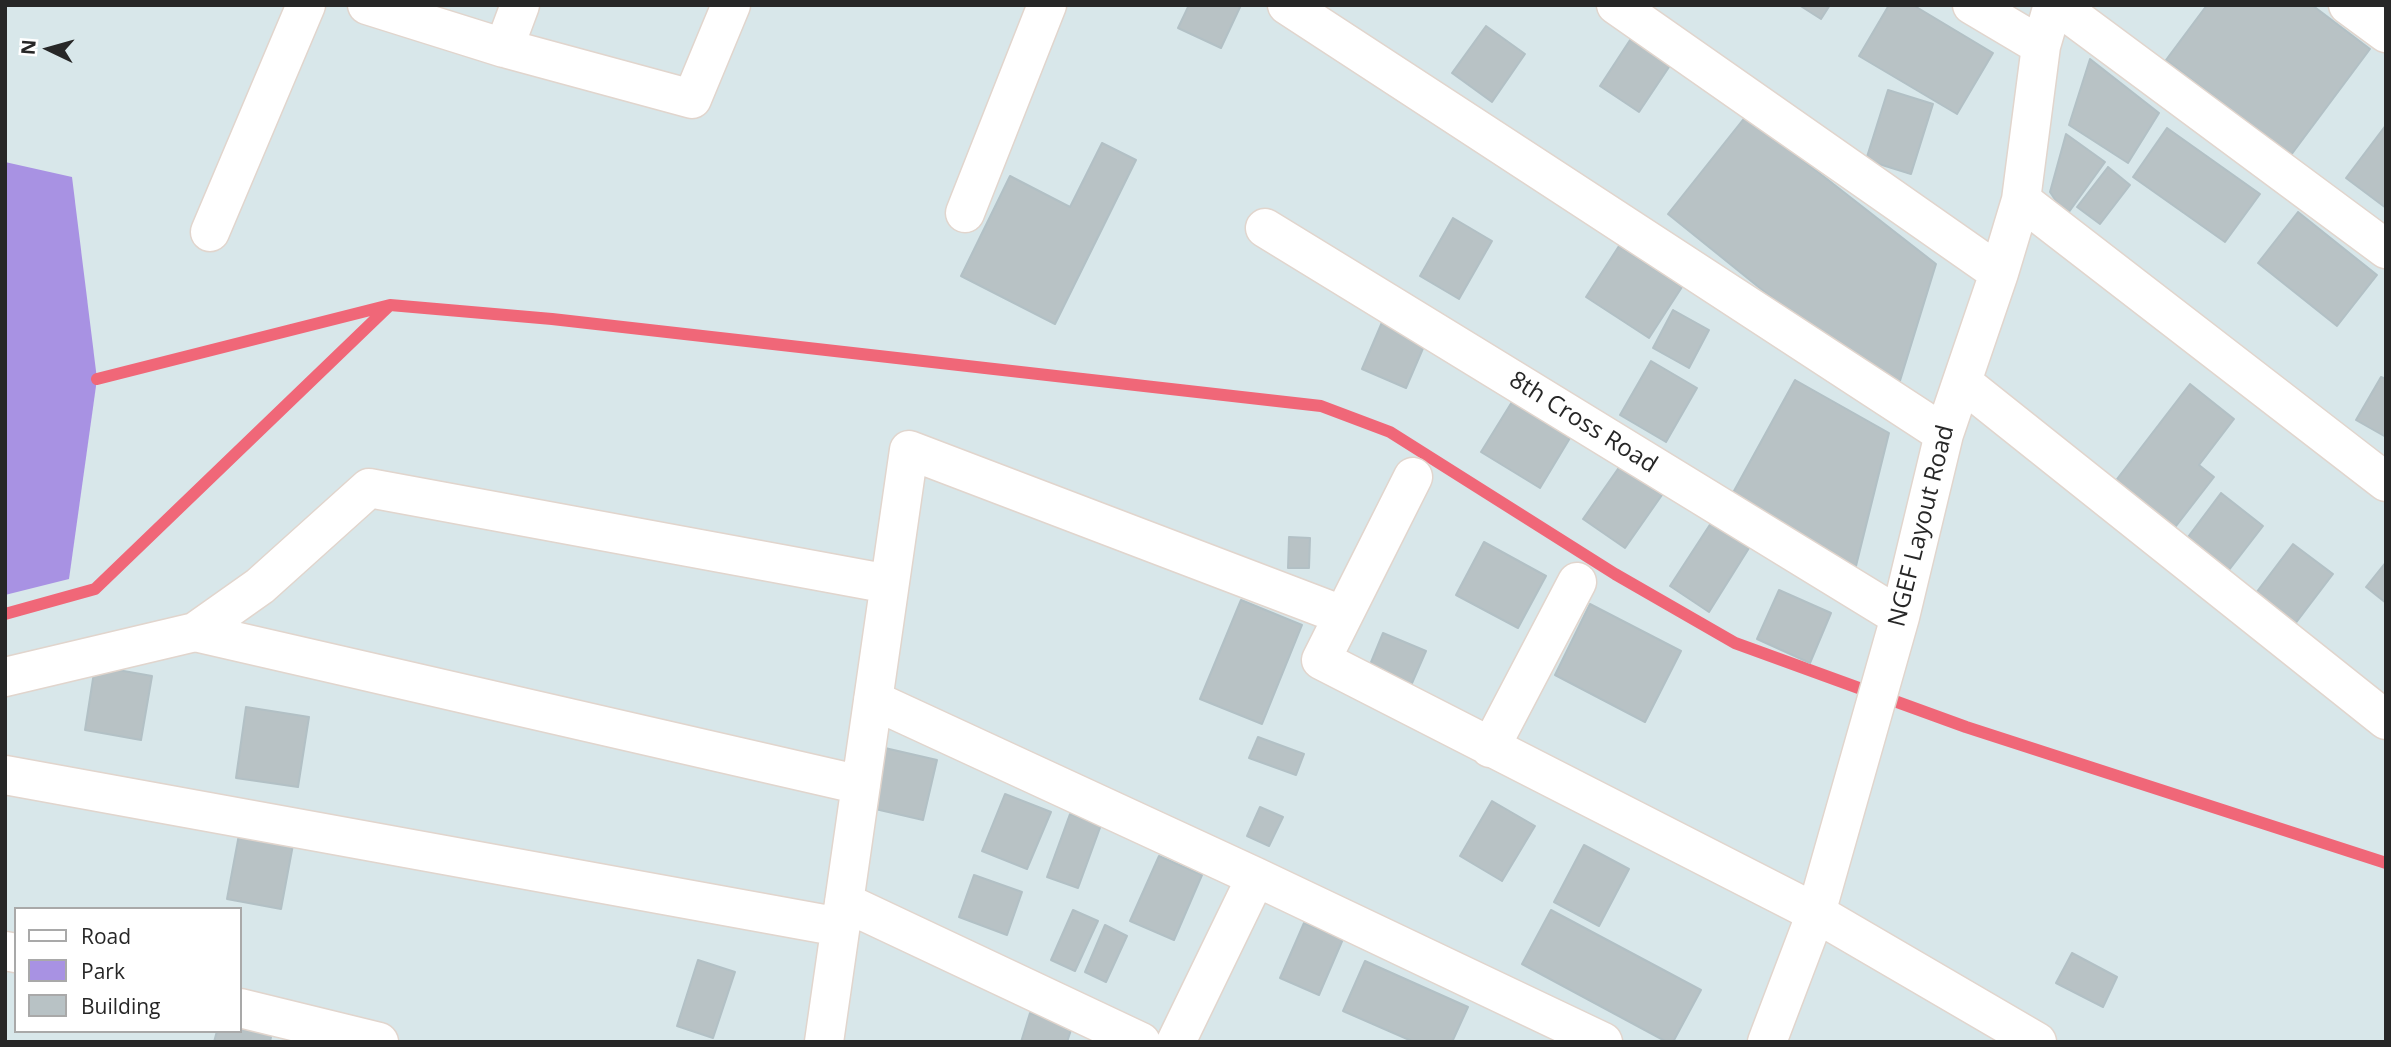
<!DOCTYPE html>
<style>
body{margin:0}
#map{position:relative;width:2391px;height:1047px;overflow:hidden;background:#d8e7ea;font-family:"Open Sans",sans-serif}
canvas{display:block}
.frame{position:absolute;inset:0;border:7px solid #272727;pointer-events:none}
.legend{position:absolute;left:14px;top:907px;width:228px;height:126px;box-sizing:border-box;background:#fff;border:2px solid #a9a9a9;margin:0;padding:9px 12px;list-style:none;font-size:21px;color:#272727}
.legend li{display:flex;align-items:center;gap:14px;height:35px}
.legend b{width:35px;border:2px solid #a9a9a9}
.north{position:absolute;left:14px;top:14px;width:70px;height:70px;-webkit-text-stroke:5px #fff;paint-order:stroke;rotate:275deg;font-size:19px;font-weight:700;line-height:28px;text-align:center;color:#272727}
.north::after{content:'';display:block;margin:auto;width:24px;height:32px;background:#272727;clip-path:polygon(50% 0,100% 100%,50% 72%,0 100%)}
</style>
<div id="map">
<canvas width="2391" height="1047"></canvas>
<div class="frame"></div>
<ul class="legend">
<li><b style="height:9px;background:#fff"></b>Road</li>
<li><b style="height:19px;background:#a892e3"></b>Park</li>
<li><b style="height:19px;background:#b8c2c5"></b>Building</li>
</ul>
<div class="north">N</div>
</div>
<script>
const context = document.querySelector('canvas').getContext('2d');
context.lineJoin = 'round';
function fill(path, color) { context.fillStyle = color; context.fill(path, 'evenodd'); }
const poly = rows => new Path2D(rows.map(r => 'M' + r).join(''));
function stroke(path, color, width, dash) { context.strokeStyle = color; context.lineWidth = width; context.lineCap = dash ? 'butt' : 'round'; context.setLineDash(dash || []); context.stroke(path); }
function drawText(font, color, halo, rows, align = 'center') {
  context.font = font + ' "Open Sans",sans-serif'; context.lineWidth = 5; context.setLineDash([]); context.textBaseline = 'middle'; context.strokeStyle = halo; context.fillStyle = color; for (const [text, x, y, turn = 0] of rows) {
    context.save(); context.translate(x, y); context.rotate((+turn || 0) * Math.PI / 180); context.textAlign = isNaN(turn) ? turn : align; if (halo) context.strokeText(text, 0, 0); context.fillText(text, 0, 0); context.restore();
  }
}
fill(poly([
 [5,162,72,177,97,379,69,579,5,595]
]), '#a892e3');
stroke(poly([
 [97,379,390,305,552,319,1321,406,1390,432,1615,574,1735,643,1966,727,2386,863],
 [5,614,95,589,388,307]
]), '#f06778', 12);
const building = poly([
 [1189,5,1241,5,1221,48,1178,28,1189,5],
 [1799,5,1830,5,1821,19,1799,5],
 [1889,5,1913,5,1993,53,1957,114,1859,56,1889,5],
 [2207,5,2312,5,2370,49,2291,155,2166,60,2207,5],
 [1486,26,1525,54,1492,102,1452,73,1486,26],
 [1632,37,1671,64,1639,112,1600,86,1632,37],
 [2090,59,2159,113,2128,163,2069,125,2090,59],
 [1888,90,1933,104,1911,174,1866,160,1888,90],
 [1746,116,1936,264,1895,397,1668,214,1746,116],
 [2386,125,2386,208,2346,178,2386,125],
 [2167,128,2260,194,2225,242,2133,177,2167,128],
 [2066,134,2105,162,2066,216,2050,192,2066,134],
 [1102,143,1136,160,1055,324,961,276,1010,176,1070,207,1102,143],
 [2108,167,2130,185,2100,224,2077,207,2108,167],
 [2298,212,2377,275,2337,326,2258,263,2298,212],
 [1453,218,1492,241,1459,299,1420,276,1453,218],
 [1619,246,1682,287,1649,338,1586,297,1619,246],
 [1673,310,1709,330,1689,368,1653,348,1673,310],
 [1386,313,1430,332,1406,388,1362,369,1386,313],
 [1651,361,1697,388,1666,442,1620,415,1651,361],
 [2381,377,2386,379,2386,437,2356,420,2381,377],
 [1795,380,1889,433,1855,570,1729,500,1795,380],
 [2190,384,2234,419,2199,465,2214,477,2173,530,2114,483,2190,384],
 [1515,397,1573,433,1540,488,1481,452,1515,397],
 [1620,466,1662,495,1625,548,1583,519,1620,466],
 [2221,493,2263,526,2229,570,2188,537,2221,493],
 [1711,523,1749,548,1709,612,1670,586,1711,523],
 [1289,537,1310,538,1309,568,1288,568,1289,537],
 [1484,542,1546,576,1518,628,1456,595,1484,542],
 [2293,544,2333,574,2295,624,2256,593,2293,544],
 [2386,562,2386,603,2366,587,2386,562],
 [1779,590,1831,613,1810,663,1757,639,1779,590],
 [1241,600,1302,625,1262,724,1200,699,1241,600],
 [1590,604,1681,651,1645,722,1555,675,1590,604],
 [1383,633,1426,651,1409,690,1367,672,1383,633],
 [95,666,152,676,141,740,85,730,95,666],
 [246,707,309,717,298,787,236,778,246,707],
 [1258,737,1304,754,1296,775,1249,758,1258,737],
 [885,748,937,760,923,820,871,808,885,748],
 [1005,794,1051,812,1027,869,982,851,1005,794],
 [1492,801,1535,826,1502,881,1460,856,1492,801],
 [1260,807,1283,817,1269,846,1247,836,1260,807],
 [1070,814,1101,825,1078,888,1047,877,1070,814],
 [241,824,295,834,281,909,227,899,241,824],
 [1584,845,1629,869,1599,926,1554,902,1584,845],
 [1159,856,1202,875,1174,940,1130,921,1159,856],
 [974,875,1022,892,1007,935,959,917,974,875],
 [1073,910,1098,921,1075,971,1051,960,1073,910],
 [1551,910,1701,990,1673,1042,1667,1042,1522,964,1551,910],
 [1304,923,1343,939,1319,995,1280,978,1304,923],
 [1105,925,1127,936,1106,982,1085,972,1105,925],
 [2072,953,2117,977,2103,1007,2056,983,2072,953],
 [698,960,735,972,713,1038,677,1026,698,960],
 [1365,961,1468,1007,1452,1042,1414,1042,1343,1011,1365,961],
 [1030,1013,1072,1027,1067,1042,1021,1042,1030,1013],
 [240,1024,272,1032,270,1042,214,1042,217,1031,240,1031,240,1024]
]);
fill(building, '#b8c2c5');
stroke(building, '#b2c0c5', 2);
const minor = poly([
 [367,5,504,48,692,99,731,5],
 [1287,5,1944,434],
 [1616,5,1999,273],
 [1972,5,2041,46],
 [2057,5,2386,249],
 [2348,5,2386,33],
 [504,48,520,5],
 [2021,200,2386,482],
 [965,213,1047,5],
 [1265,228,1900,617],
 [210,232,306,5],
 [1962,382,2386,720],
 [1413,477,1321,660,1816,913,2037,1042],
 [195,632,861,785],
 [5,677,195,632,260,586,369,488,889,584],
 [873,700,1256,877,1603,1042],
 [1490,748,1577,582],
 [5,775,840,927],
 [844,902,1141,1042],
 [5,951,16,953],
 [240,1008,379,1042],
 [824,1042,909,450,1342,615],
 [1176,1042,1256,877],
 [1767,1042,1816,913,1900,617,1944,434,1999,273,2021,200,2041,46,2053,5]
]);
stroke(minor, '#e1d5cd', 41);
stroke(minor, '#fff', 38);
drawText('24px', '#272727', '#fff', [
 ["8th Cross Road",1583,423,32],
 ["NGEF Layout Road",1922,526,-76]
]);
</script>
